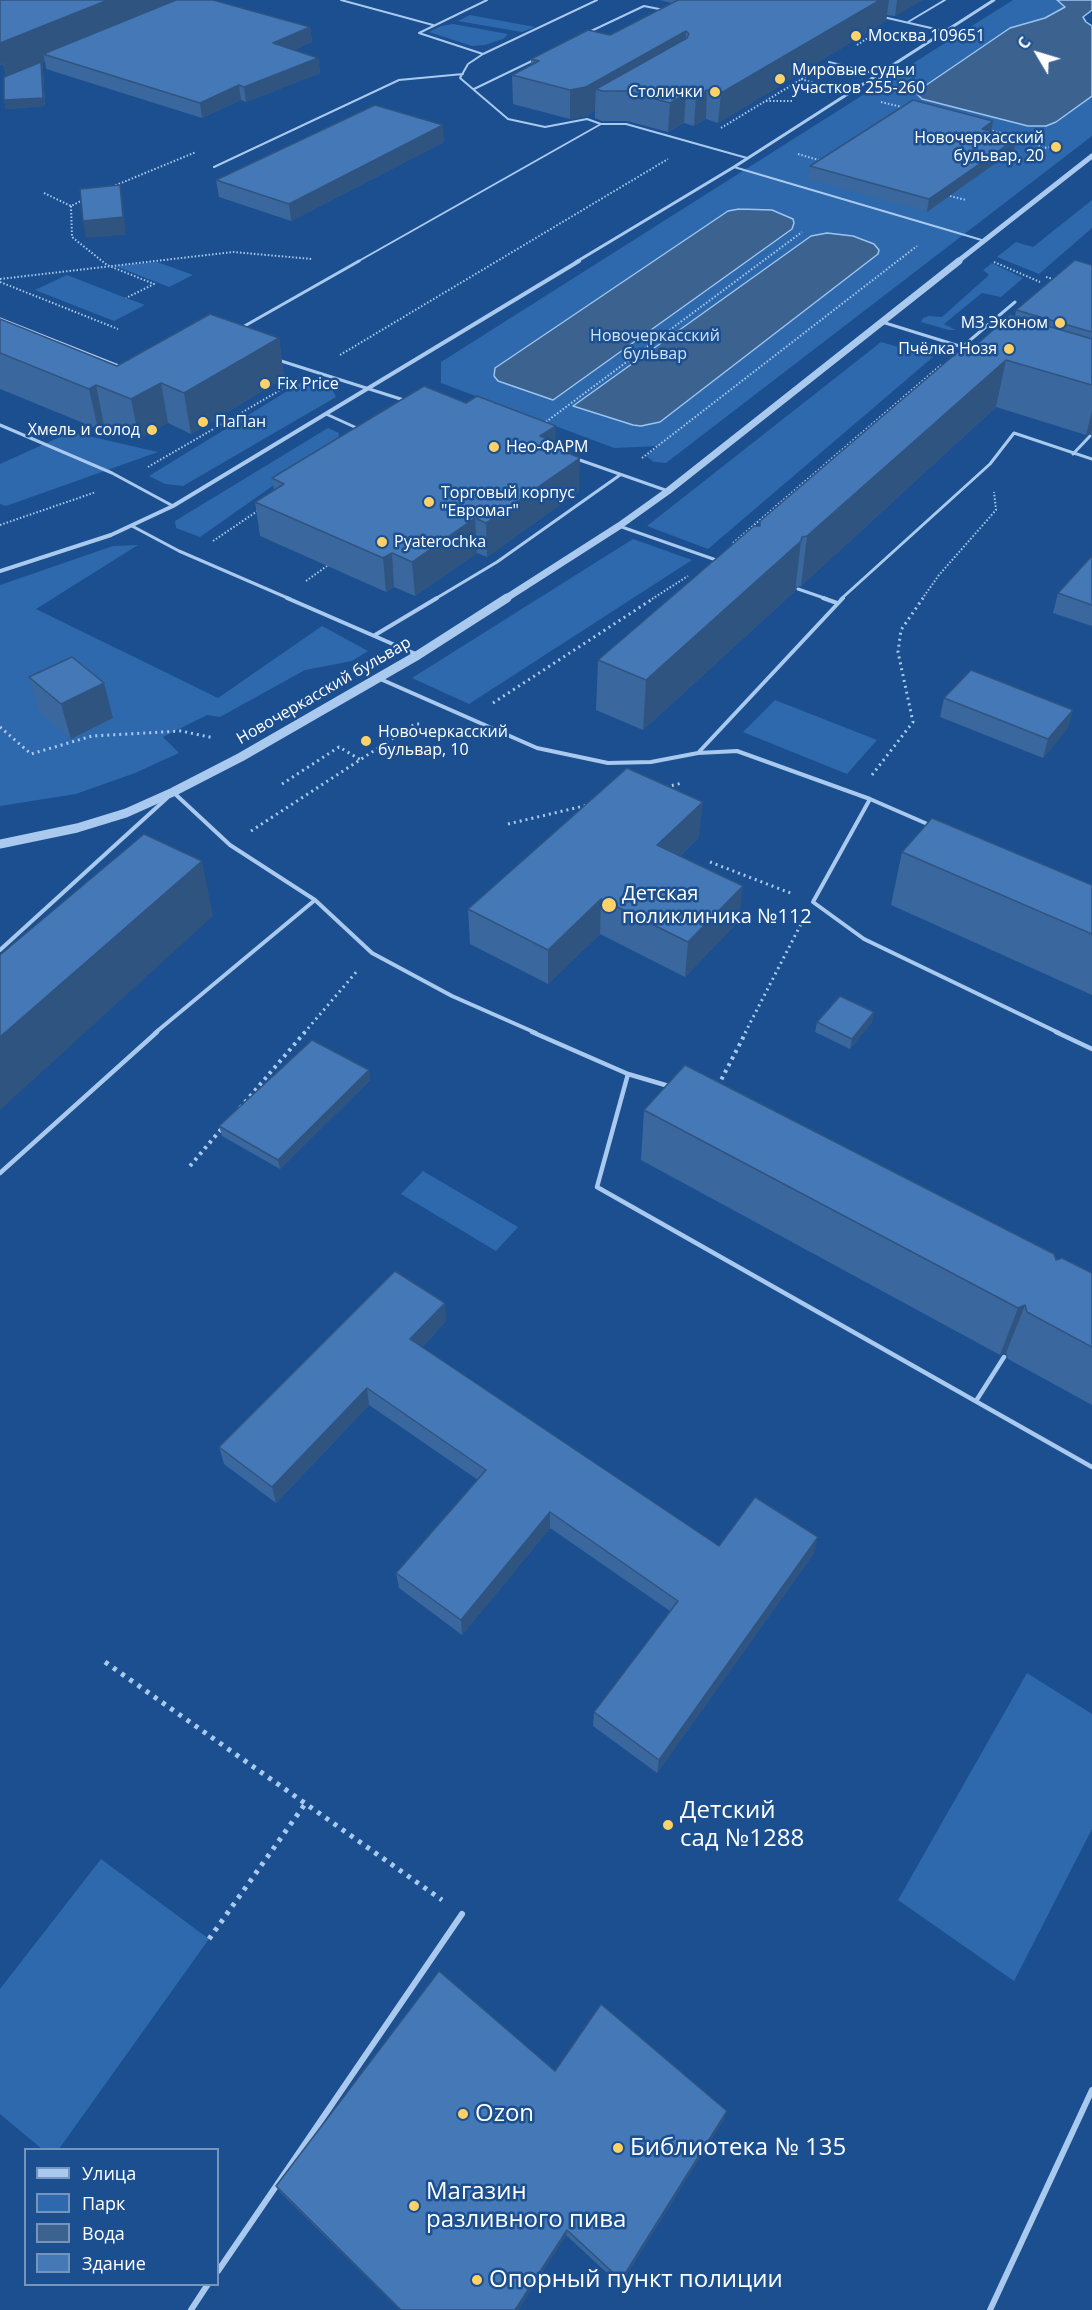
<!DOCTYPE html>
<meta charset="utf-8">
<style>
body{margin:0}
#map{position:relative;width:1092px;height:2310px;overflow:hidden;background:#1b4f8f;font-family:"Open Sans",sans-serif}
canvas{display:block}
.legend{position:absolute;left:24px;top:2148px;width:195px;height:138px;box-sizing:border-box;background:#1b4f8f;border:2px solid #7695bc;margin:0;padding:8px 10px;list-style:none;font-size:18px;color:#fff}
.legend li{display:flex;align-items:center;gap:12px;height:30px}
.legend b{width:30px;border:2px solid #7695bc}
.north{position:absolute;left:1008px;top:24px;width:60px;height:60px;-webkit-text-stroke:4px #1b4f8f;paint-order:stroke;rotate:308deg;font-size:16px;font-weight:700;line-height:24px;text-align:center;color:#fff}
.north::after{content:'';display:block;margin:auto;width:21px;height:27px;background:#fff;clip-path:polygon(50% 0,100% 100%,50% 72%,0 100%)}
</style>
<div id="map">
<canvas width="1092" height="2310"></canvas>
<ul class="legend">
<li><b style="height:8px;background:#a9c9ee"></b>Улица</li>
<li><b style="height:16px;background:#2e69ad"></b>Парк</li>
<li><b style="height:16px;background:#3c6290"></b>Вода</li>
<li><b style="height:16px;background:#4478b7"></b>Здание</li>
</ul>
<div class="north">С</div>
</div>
<script>
const context = document.querySelector('canvas').getContext('2d');
context.lineJoin = 'round';
function fill(path, color) { context.fillStyle = color; context.fill(path, 'evenodd'); }
const poly = rows => new Path2D(rows.map(r => 'M' + r).join(''));
function stroke(path, color, width, dash) { context.strokeStyle = color; context.lineWidth = width; context.lineCap = dash ? 'butt' : 'round'; context.setLineDash(dash || []); context.stroke(path); }
function drawText(font, color, halo, rows, align = 'center') {
  context.font = font + ' "Open Sans",sans-serif'; context.lineWidth = 5; context.setLineDash([]); context.textBaseline = 'middle'; context.strokeStyle = halo; context.fillStyle = color; for (const [text, x, y, turn = 0] of rows) {
    context.save(); context.translate(x, y); context.rotate((+turn || 0) * Math.PI / 180); context.textAlign = isNaN(turn) ? turn : align; if (halo) context.strokeText(text, 0, 0); context.fillText(text, 0, 0); context.restore();
  }
}
fill(poly([
 [1013,0,1057,0,1066,6,1045,18,1010,28,1056,122,1092,96,1092,136,666,463,654,462,646,456,659,446,614,448,441,383,441,362],
 [470,15,535,27,522,32,458,21],
 [453,24,508,34,503,39,485,45,472,46,429,32,441,26],
 [1092,200,1092,228,1039,274,997,257,1016,242,1033,247],
 [157,262,193,275,169,287,115,266],
 [992,263,1023,278,1001,297,982,293,944,324,956,330,949,330,921,322,923,318,929,316,942,317,989,275,983,270],
 [67,275,126,298,145,305,114,321,35,290],
 [881,342,933,357,708,549,647,526],
 [307,379,332,389,336,397,183,486,165,484,149,476],
 [328,428,339,433,338,440,200,537,176,528,175,521],
 [71,432,158,452,6,506,0,504,0,464],
 [633,539,692,560,469,704,412,678],
 [138,545,36,609,218,698,322,626,368,651,352,661,305,670,220,717,207,715,163,737,179,753,135,773,76,794,0,806,0,585,113,546],
 [775,700,877,740,847,774,743,732],
 [423,1171,518,1227,496,1251,401,1194],
 [1027,1673,1092,1714,1092,1829,1014,1981,898,1900],
 [101,1859,209,1939,59,2149,42,2149,0,2114,0,1989]
]), '#2e69ad');
const water = poly([
 [1057,0,1092,0,1092,10,1083,17,1086,22,1092,26,1092,96,1056,122,1046,126,1028,126,922,99,917,94,919,90,1010,28,1045,18,1065,7,1057,0],
 [739,209,772,210,793,219,794,223,792,229,553,400,498,381,494,376,495,368,728,211,739,209],
 [827,233,853,236,874,244,879,250,878,254,660,422,641,426,633,425,573,406,811,236,827,233]
]);
fill(water, '#3c6290');
stroke(water, '#9cc4f0', 1.5);
stroke(poly([
 [857,45,871,36],
 [801,79,817,84],
 [766,101,792,101],
 [881,102,906,108],
 [721,128,810,74],
 [989,130,1029,140,1042,148,1062,146],
 [798,154,822,161],
 [109,188,196,152],
 [44,193,71,206,83,200],
 [950,196,966,200],
 [71,206,72,237,107,265,154,284,126,298],
 [994,262,1040,282],
 [1046,277,1057,280],
 [0,279,233,252,312,259],
 [0,282,118,329],
 [340,355,668,159],
 [543,424,802,232],
 [642,458,917,246],
 [148,467,284,388],
 [0,525,96,492],
 [213,541,259,510],
 [733,543,941,365],
 [306,581,327,566],
 [652,599,688,576],
 [922,599,939,575,996,510,994,492]
]), '#a9c9ee', 2, [1.5, 2]);
stroke(poly([
 [493,703,654,598],
 [0,727,31,754,92,736,181,731,214,738],
 [872,775,913,722,898,652,901,630,923,598],
 [282,784,339,747,361,760],
 [666,787,682,783],
 [508,824,588,805],
 [251,831,415,724,422,724],
 [710,862,793,894],
 [304,1033,358,970],
 [745,1033,802,922]
]), '#a9c9ee', 3, [2, 4]);
stroke(poly([
 [718,1086,746,1032],
 [240,1108,305,1032],
 [190,1166,223,1127]
]), '#a9c9ee', 4, [3, 4.5]);
stroke(poly([
 [105,1662,442,1900],
 [209,1939,305,1804]
]), '#a9c9ee', 5, [4, 6]);
stroke(poly([
 [341,0,433,25],
 [597,0,483,54,468,64,460,78,508,119,545,127,587,119,601,124,626,124,747,158],
 [883,17,944,31],
 [908,22,945,0],
 [589,32,644,6,664,10],
 [483,54,419,33,487,0],
 [829,62,877,74],
 [474,89,536,59],
 [214,167,399,80,463,74],
 [734,167,985,241],
 [357,262,601,124]
]), '#a9c9ee', 2);
stroke(poly([
 [0,319,121,367],
 [882,322,969,349],
 [241,328,359,261],
 [962,347,1015,302],
 [278,360,407,401],
 [326,414,359,429],
 [0,425,112,473,173,506],
 [1073,454,1090,436],
 [574,458,668,491],
 [132,526,179,551,290,599],
 [619,526,719,561],
 [798,589,827,599],
 [435,599,497,562,620,475],
 [841,599,990,464,1014,433,1092,459]
]), '#a9c9ee', 3);
stroke(poly([
 [287,598,418,655],
 [823,598,837,603],
 [375,635,437,598],
 [378,678,537,748,608,763,651,762,698,753,737,751,870,799,932,826],
 [698,753,843,598],
 [173,792,230,845,315,900,372,953,452,996,536,1033],
 [870,799,813,902,864,939,1059,1033],
 [0,950,167,798],
 [155,1033,315,900]
]), '#a9c9ee', 4);
stroke(poly([
 [532,1032,628,1074,672,1087],
 [1056,1032,1092,1049],
 [628,1074,597,1187,1092,1467],
 [0,1173,157,1032],
 [976,1401,1004,1357]
]), '#a9c9ee', 4.5);
stroke(poly([
 [218,2271,462,1914],
 [191,2310,208,2284],
 [990,2310,1092,2090]
]), '#a9c9ee', 6);
stroke(poly([
 [576,262,734,167,994,0]
]), '#a9c9ee', 3);
stroke(poly([
 [0,571,111,535,173,506,579,261]
]), '#a9c9ee', 4);
stroke(poly([
 [957,262,1092,156]
]), '#a9c9ee', 5);
stroke(poly([
 [505,599,619,526,668,491,959,261]
]), '#a9c9ee', 7);
stroke(poly([
 [0,844,77,828,126,813,173,792,241,757,418,655,507,598]
]), '#a9c9ee', 9);
fill(poly([
 [0,0,310,27,312,42,294,50,318,58,320,73,246,102,241,100,202,118,46,69,45,62,42,63,43,70,45,106,6,109,4,100,6,76,3,64,0,65],
 [659,0,922,0,895,16,887,15,886,21,718,123,706,119,694,126,684,123,668,132,627,121,602,121,595,118,595,110,586,116,570,119,513,104,512,75,531,65,531,59,610,35,672,3],
 [992,131,1017,138,1014,150,927,212,808,179,810,166],
 [444,142,291,221,219,197,216,180],
 [1092,265,1092,434,1091,433,1086,435,996,407,801,586,796,587,795,591,643,730,596,710,598,660,759,526,760,521,975,346,1015,317,1016,310],
 [0,319,117,366,279,338,284,378,191,434,168,423,139,439,104,425,98,429,0,389],
 [555,442,571,454,579,491,487,557,477,553,415,596,394,587,386,592,260,536,255,502,274,491,272,478],
 [1092,556,1092,626,1053,613,1058,593],
 [29,677,113,718,71,739,39,712],
 [944,698,1073,710,1067,729,1043,758,940,717],
 [699,837,680,856,739,921,685,977,600,934,548,984,470,944,468,909],
 [902,852,1092,885,1092,995,891,905],
 [817,1022,872,1022,850,1049,815,1032],
 [369,1070,370,1080,280,1169,222,1136,219,1126],
 [644,1110,1092,1273,1092,1405,1008,1359,1006,1353,1000,1355,641,1160],
 [446,1321,422,1347,719,1546,814,1553,657,1773,593,1726,594,1712,670,1611,550,1528,462,1635,399,1588,396,1573,478,1480,369,1405,276,1503,224,1464,219,1447],
 [555,2071,724,2119,620,2285,566,2235,518,2310,400,2310,281,2193,276,2186]
]), '#3a679d');
fill(poly([
 [108,0,182,0,43,54,45,62,42,63,43,70,45,106,6,109,4,100,6,78,3,63,0,65,0,36],
 [880,0,889,0,886,21,718,123,721,93],
 [897,0,922,0,895,16],
 [310,27,312,42,275,58,273,43],
 [686,31,685,60,628,92,596,89,595,110,586,116,570,119,570,90],
 [318,58,320,73,246,102,244,87],
 [239,85,241,100,202,118,200,103],
 [707,90,706,119,694,126,696,96],
 [686,94,684,123,668,132,670,103],
 [993,121,991,133,982,129],
 [443,125,444,142,291,221,289,204],
 [1017,138,1014,150,927,212,929,199],
 [120,185,123,202,126,235,86,238,83,221],
 [279,338,284,378,191,434,184,393],
 [1006,360,996,407,801,586,807,536],
 [161,383,168,423,139,439,131,399],
 [96,385,104,425,98,429,89,389],
 [1092,411,1092,430,1091,433,1086,435],
 [556,426,555,459,540,436],
 [571,448,571,464,580,458,579,491,487,557,486,523],
 [475,518,477,553,415,596,412,562],
 [801,541,795,591,643,730,646,680],
 [392,553,394,587,386,592,383,558],
 [104,683,113,718,71,739,61,704],
 [1073,710,1067,729,1043,758,1048,739],
 [703,802,699,837,655,880,657,845],
 [202,861,213,916,0,1110,0,1037],
 [743,886,739,921,685,977,688,942],
 [601,899,600,934,548,984,548,950],
 [874,1012,872,1022,850,1049,852,1039],
 [369,1070,370,1080,280,1169,278,1160],
 [445,1303,446,1321,412,1357,410,1339],
 [1025,1305,1006,1353,1000,1355,1018,1308],
 [367,1388,369,1405,276,1503,272,1487],
 [550,1512,550,1528,462,1635,461,1620],
 [818,1537,814,1553,657,1773,659,1760],
 [727,2111,724,2119,620,2285,621,2280],
 [567,2230,566,2235,518,2310,515,2310]
]), '#305480');
const building = poly([
 [0,0,108,0,0,43,0,0],
 [176,0,213,0,310,27,273,43,318,58,244,87,239,85,200,103,43,54,176,0],
 [678,0,880,0,721,93,707,90,696,96,686,94,670,103,628,91,602,91,596,89,687,38,689,34,686,31,586,87,570,90,512,75,539,61,531,59,588,30,610,35,678,0],
 [41,62,43,98,4,100,4,77,41,62],
 [913,100,993,121,982,129,1017,138,929,199,810,166,913,100],
 [375,105,443,125,289,204,216,180,375,105],
 [120,185,123,217,83,221,80,189,120,185],
 [1075,260,1092,265,1092,332,1016,310,1075,260],
 [210,314,279,338,184,393,161,383,131,399,96,385,89,389,0,353,0,319,117,366,210,314],
 [1010,315,1092,339,1092,385,1006,360,807,536,802,537,801,541,646,680,598,660,754,526,760,526,760,521,967,344,975,346,1010,315],
 [424,386,466,403,477,396,556,426,540,436,571,448,566,452,580,458,486,523,475,518,412,562,392,553,383,558,255,502,284,484,272,478,424,386],
 [1092,556,1092,605,1058,593,1092,556],
 [72,657,104,683,61,704,29,677,72,657],
 [971,670,1073,710,1048,739,944,698,971,670],
 [627,768,703,802,657,845,743,886,688,942,601,899,548,950,468,909,627,768],
 [932,818,1092,885,1092,934,902,852,932,818],
 [144,834,202,861,0,1037,0,955,144,834],
 [840,996,874,1012,852,1039,817,1022,840,996],
 [312,1040,369,1070,278,1160,219,1126,312,1040],
 [685,1065,1054,1254,1056,1260,1062,1258,1092,1273,1092,1347,1027,1312,1025,1305,1018,1308,644,1110,685,1065],
 [395,1271,445,1303,410,1339,719,1546,755,1497,818,1537,659,1760,594,1712,678,1601,550,1512,461,1620,396,1573,486,1470,367,1388,272,1487,219,1447,395,1271],
 [439,1971,555,2071,601,2004,727,2111,621,2280,567,2230,515,2310,401,2310,276,2186,439,1971]
]);
fill(building, '#4478b7');
stroke(building, '#305480', 1.5);
for (const [x, y, r, color] of [
 [856,36,6,"#ffd166"],
 [780,79,6,"#ffd166"],
 [715,92,6,"#ffd166"],
 [1056,147,6,"#ffd166"],
 [1060,323,6,"#ffd166"],
 [1009,349,6,"#ffd166"],
 [265,384,6,"#ffd166"],
 [203,422,6,"#ffd166"],
 [152,430,6,"#ffd166"],
 [494,447,6,"#ffd166"],
 [429,502,6,"#ffd166"],
 [382,542,6,"#ffd166"],
 [366,741,6,"#ffd166"],
 [609,905,8,"#ffd166"],
 [668,1825,6,"#ffd166"],
 [463,2114,6,"#ffd166"],
 [618,2148,6,"#ffd166"],
 [414,2206,6,"#ffd166"],
 [477,2280,6,"#ffd166"]
]) { const dot = new Path2D(); dot.arc(x, y, r, 0, 2 * Math.PI); context.fillStyle = color; context.fill(dot); stroke(dot, '#1b4f8f', 2); }
drawText('16px', '#fff', '#1b4f8f', [
 ["Москва 109651",868,36],
 ["Мировые судьи",792,70],
 ["участков 255-260",792,88],
 ["Столички",703,92,"right"],
 ["Новочеркасский",1044,138,"right"],
 ["бульвар, 20",1044,156,"right"],
 ["МЗ Эконом",1048,323,"right"],
 ["Пчёлка Нозя",997,349,"right"],
 ["Fix Price",277,384],
 ["ПаПан",215,422],
 ["Хмель и солод",140,430,"right"],
 ["Нео-ФАРМ",506,447],
 ["Торговый корпус",441,493],
 ["\"Евромаг\"",441,511],
 ["Pyaterochka",394,542],
 ["Новочеркасский",378,732],
 ["бульвар, 10",378,750]
], 'left');
drawText('16px', '#cfe3fa', '#1b4f8f', [
 ["Новочеркасский",655,336],
 ["бульвар",655,354]
]);
drawText('16px', '#fff', '#1b4f8f', [
 ["Новочеркасский бульвар",324,691,-30]
]);
drawText('20px', '#fff', '#1b4f8f', [
 ["Детская",622,894],
 ["поликлиника №112",622,917]
], 'left');
drawText('24px', '#fff', '#1b4f8f', [
 ["Детский",680,1811],
 ["сад №1288",680,1839],
 ["Ozon",475,2114],
 ["Библиотека № 135",630,2148],
 ["Магазин",426,2192],
 ["разливного пива",426,2220],
 ["Опорный пункт полиции",489,2280]
], 'left');
</script>
